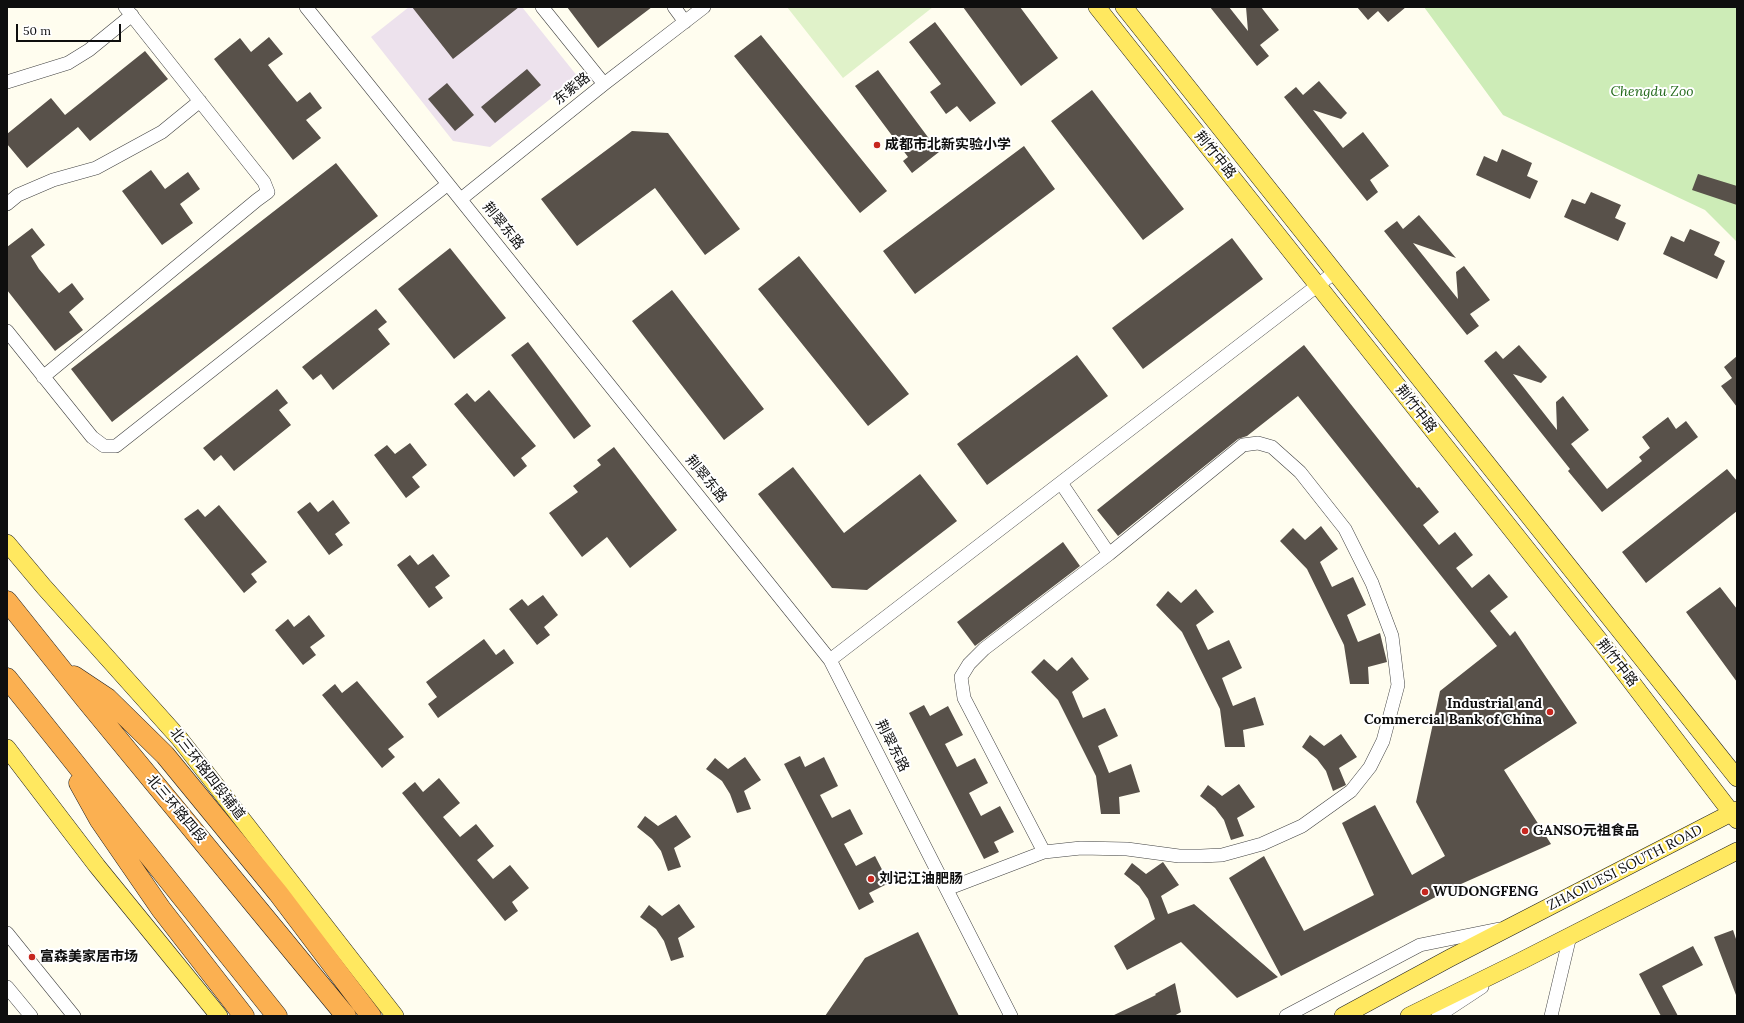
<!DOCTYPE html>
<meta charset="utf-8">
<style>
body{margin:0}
#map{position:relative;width:1744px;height:1023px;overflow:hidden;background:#fffdef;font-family:Lora,serif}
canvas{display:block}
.frame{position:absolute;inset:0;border:8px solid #0e0e0e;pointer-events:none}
.scale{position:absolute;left:16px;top:24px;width:105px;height:18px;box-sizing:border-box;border:2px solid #0e0e0e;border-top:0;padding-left:5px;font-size:12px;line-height:14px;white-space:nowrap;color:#0e0e0e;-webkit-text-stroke:3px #fff;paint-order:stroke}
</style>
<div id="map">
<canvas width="1744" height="1023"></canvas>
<div class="frame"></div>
<div class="scale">50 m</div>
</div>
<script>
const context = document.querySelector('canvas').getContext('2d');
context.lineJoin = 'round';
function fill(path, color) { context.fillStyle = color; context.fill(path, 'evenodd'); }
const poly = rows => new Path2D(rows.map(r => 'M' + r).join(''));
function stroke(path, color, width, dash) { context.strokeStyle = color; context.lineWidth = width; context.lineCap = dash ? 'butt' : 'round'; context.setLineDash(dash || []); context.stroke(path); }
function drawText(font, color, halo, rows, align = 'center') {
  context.font = font + ' Lora,"Noto Sans SC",serif'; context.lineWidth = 4; context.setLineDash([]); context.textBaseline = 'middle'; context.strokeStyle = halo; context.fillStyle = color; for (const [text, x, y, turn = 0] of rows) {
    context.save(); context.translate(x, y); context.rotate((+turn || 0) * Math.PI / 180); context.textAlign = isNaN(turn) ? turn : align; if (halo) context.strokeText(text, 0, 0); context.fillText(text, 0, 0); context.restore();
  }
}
fill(poly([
 [409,7,522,7,578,77,490,147,453,141,371,37]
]), '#ede2ed');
fill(poly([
 [1424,7,1737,7,1737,242,1705,210,1503,115]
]), '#cdecb7');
fill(poly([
 [787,7,933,7,843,78]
]), '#e0f2c9');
fill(poly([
 [412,7,519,7,453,59],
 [567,7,652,7,598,48],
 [963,7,1020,7,1058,58,1021,86],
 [1210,7,1229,7,1248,31,1246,7,1261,7,1279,30,1260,45,1269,56,1257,66],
 [1357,7,1406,7,1388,22,1378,11,1368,20],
 [935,22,996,103,970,122,957,106,946,114,930,92,941,84,909,42],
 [761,35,887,191,860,213,734,56],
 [269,37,283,54,268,65,277,77,297,102,310,92,322,108,306,120,321,138,293,160,214,59,240,38,251,52],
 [145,51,168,79,90,141,78,127,27,168,7,144,7,134,51,98,65,115],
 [527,69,541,85,495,123,481,107],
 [878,70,939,152,912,173,903,161,908,157,855,86],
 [1319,81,1347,113,1341,119,1313,110,1343,148,1363,132,1389,166,1370,180,1378,192,1367,201,1284,97,1296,87,1303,95],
 [447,83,474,115,455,131,428,99],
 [1092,90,1184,209,1143,240,1051,121],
 [632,131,668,133,740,229,705,255,655,188,577,246,541,199],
 [1024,146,1055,189,915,294,883,251],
 [1502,149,1532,163,1527,176,1538,181,1530,199,1476,175,1484,156,1497,162],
 [336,163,378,216,112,422,71,369],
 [151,170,165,189,188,172,200,189,180,204,193,223,162,245,122,191],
 [1698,174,1737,186,1737,205,1692,190],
 [1591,192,1621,205,1615,218,1626,223,1618,241,1564,217,1572,199,1585,204],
 [1419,215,1456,258,1413,243,1458,299,1456,272,1464,266,1490,300,1470,314,1479,326,1467,335,1384,231,1397,221,1403,229],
 [32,228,45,245,31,256,39,269,59,293,72,283,84,299,69,312,83,330,55,351,7,290,7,247],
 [1690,229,1720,242,1714,255,1725,261,1717,279,1663,254,1671,236,1684,242],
 [1232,238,1263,279,1143,369,1112,328],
 [450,248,506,318,454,359,398,289],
 [799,256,909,394,868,426,758,289],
 [672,290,764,409,724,440,632,321],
 [376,309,387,322,378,329,390,344,333,390,321,374,313,380,302,367],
 [528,342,591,426,574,439,511,355],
 [1304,345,1417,488,1419,487,1439,512,1423,525,1439,545,1455,532,1473,555,1456,568,1472,588,1489,574,1508,597,1490,611,1510,636,1515,631,1577,723,1504,770,1551,844,1461,884,1281,976,1229,878,1264,856,1304,931,1374,895,1342,823,1375,805,1412,875,1445,856,1416,802,1440,691,1497,646,1298,396,1247,436,1238,439,1118,536,1097,510],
 [1519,345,1547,377,1541,383,1513,374,1557,430,1556,402,1563,396,1589,430,1571,444,1607,489,1642,461,1639,457,1650,448,1642,437,1668,417,1676,429,1686,421,1698,437,1602,512,1568,471,1570,469,1484,361,1496,351,1503,359],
 [1077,355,1108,396,987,485,957,444],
 [1737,356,1737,407,1721,386,1732,378,1724,367],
 [277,389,288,403,279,410,291,425,234,471,221,455,214,461,203,448],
 [489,390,536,446,521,458,527,466,514,477,454,404,467,393,475,402],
 [410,443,427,465,412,477,420,487,406,498,374,455,387,445,395,454],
 [614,447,677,530,630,568,607,537,582,557,549,513,578,492,573,486,601,465,597,460],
 [793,467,844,533,920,474,957,521,867,590,832,588,758,494],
 [1727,469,1737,481,1737,511,1646,583,1622,552],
 [333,500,350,523,335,534,343,545,329,555,297,512,310,502,318,512],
 [219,505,267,562,251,574,257,582,244,593,184,519,198,509,205,517],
 [1321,526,1338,549,1320,562,1332,587,1353,577,1366,605,1347,615,1358,642,1380,633,1387,662,1368,667,1369,684,1350,684,1344,645,1307,569,1280,541,1293,528,1305,540],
 [1063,542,1080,566,975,646,957,622],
 [433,554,450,576,435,587,443,598,429,608,397,565,410,555,418,565],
 [1720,587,1737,609,1737,682,1686,612],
 [1196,589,1214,612,1196,625,1208,650,1229,640,1242,668,1222,678,1233,706,1255,697,1264,725,1243,730,1245,747,1225,747,1220,709,1182,632,1156,605,1168,591,1181,603],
 [543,595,558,615,544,627,550,635,537,645,509,609,522,599,528,606],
 [309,615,325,636,310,647,316,655,303,665,275,630,288,619,294,627],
 [484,639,496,655,504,649,514,663,438,718,428,704,437,697,426,682],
 [1072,657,1089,679,1072,692,1083,718,1105,708,1118,736,1098,746,1109,773,1131,764,1140,792,1119,797,1120,814,1101,814,1096,776,1058,700,1031,672,1044,659,1057,671],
 [357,681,404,737,388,749,395,757,382,768,322,695,335,684,342,693],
 [924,705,930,716,948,706,963,735,945,744,957,767,975,758,988,783,969,793,981,816,1000,806,1014,832,994,842,999,852,984,859,909,713],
 [1341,734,1357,757,1339,768,1346,785,1333,791,1326,771,1317,759,1302,747,1310,735,1324,746],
 [800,756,805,767,824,757,838,786,820,795,832,818,850,809,863,834,844,844,856,866,875,856,889,883,869,893,874,902,859,910,784,764],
 [745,757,761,780,744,791,751,809,737,813,730,794,722,781,706,769,715,758,728,769],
 [439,778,460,803,443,817,460,837,476,824,494,846,477,860,493,879,510,865,529,888,512,902,518,911,505,921,402,793,415,782,423,792],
 [1239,784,1255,807,1237,818,1244,836,1231,840,1224,820,1215,808,1200,796,1208,785,1222,796],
 [676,815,691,837,674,848,681,867,668,871,661,851,652,839,637,827,645,816,658,826],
 [1163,862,1179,885,1161,896,1168,914,1194,904,1278,977,1237,998,1181,942,1127,970,1114,946,1155,919,1148,899,1139,886,1124,874,1132,863,1146,874],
 [679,904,695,927,678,938,684,957,671,961,664,941,656,929,640,917,649,905,662,916],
 [1733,930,1737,942,1737,994,1736,995,1714,937],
 [918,932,959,1016,825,1016,865,958],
 [1693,946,1703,965,1662,986,1678,1016,1661,1016,1639,974],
 [1175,983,1181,1012,1174,1016,1112,1016,1156,995,1155,994]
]), '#58514a');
const minor = poly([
 [306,7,830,660,1011,1016],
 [542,7,604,84],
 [674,7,685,22],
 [7,82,68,63,89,50,132,15],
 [461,199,604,84,704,7],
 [7,204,18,195,53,180,96,168,162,132,200,101],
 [7,331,92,437,104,446,116,446,448,184],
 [43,377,257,200,268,192,264,182,125,7],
 [1061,483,1109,554],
 [830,660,1335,272],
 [947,889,1044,852,1081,848,1127,849,1179,856,1201,856,1222,855,1262,844,1302,826,1351,791,1370,767,1383,741,1398,685,1392,636,1372,583,1345,529,1300,472,1272,447,1258,443,1243,445,1109,554,984,649,969,664,961,677,964,698,1044,852],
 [7,933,74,1016],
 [7,987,31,1016],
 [1286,1016,1420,945,1499,929],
 [1438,1016,1482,987],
 [1551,1016,1570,936]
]);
const major = poly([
 [1097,7,1607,650,1737,820],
 [1124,7,1737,778],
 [7,543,44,587,179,738,395,1016],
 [7,748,97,866,219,1016],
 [1343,1016,1450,958,1737,810],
 [1409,1016,1523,960,1737,851]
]);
const highway = poly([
 [7,601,86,700,346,1016],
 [74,676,107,698,165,755,278,893,371,1016],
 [7,678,277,1016],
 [79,783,99,819,161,909,244,1016]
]);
stroke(minor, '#414141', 14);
stroke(major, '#1f1f1f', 18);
stroke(highway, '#1f1f1f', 21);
stroke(minor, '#fff', 13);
stroke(major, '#ffe860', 17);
stroke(highway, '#fbb051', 20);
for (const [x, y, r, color] of [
 [877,145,4,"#c6271f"],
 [1550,712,4,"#c6271f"],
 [1525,831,4,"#c6271f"],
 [871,879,4,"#c6271f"],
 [1425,892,4,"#c6271f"],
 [32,957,4,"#c6271f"]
]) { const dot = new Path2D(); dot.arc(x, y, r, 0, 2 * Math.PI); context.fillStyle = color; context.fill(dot); stroke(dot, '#fff', 1.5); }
drawText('14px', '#0e0e0e', '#fff', [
 ["东紫路",572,89,-39],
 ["荆竹中路",1215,155,51],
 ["荆翠东路",503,226,51],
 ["荆竹中路",1416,409,52],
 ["荆翠东路",706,479,51],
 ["荆竹中路",1617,663,52],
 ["荆翠东路",892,746,63],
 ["北三环路四段辅道",207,774,52],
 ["北三环路四段",176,809,50],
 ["ZHAOJUESI SOUTH ROAD",1625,868,-27]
]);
drawText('italic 14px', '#236a1b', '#fff', [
 ["Chengdu Zoo",1652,92]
]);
drawText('bold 14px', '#0e0e0e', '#fff', [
 ["成都市北新实验小学",885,145],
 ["Industrial and",1542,704,"right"],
 ["Commercial Bank of China",1542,720,"right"],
 ["GANSO元祖食品",1533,831],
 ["刘记江油肥肠",879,879],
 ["WUDONGFENG",1433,892],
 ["富森美家居市场",40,957]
], 'left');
</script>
